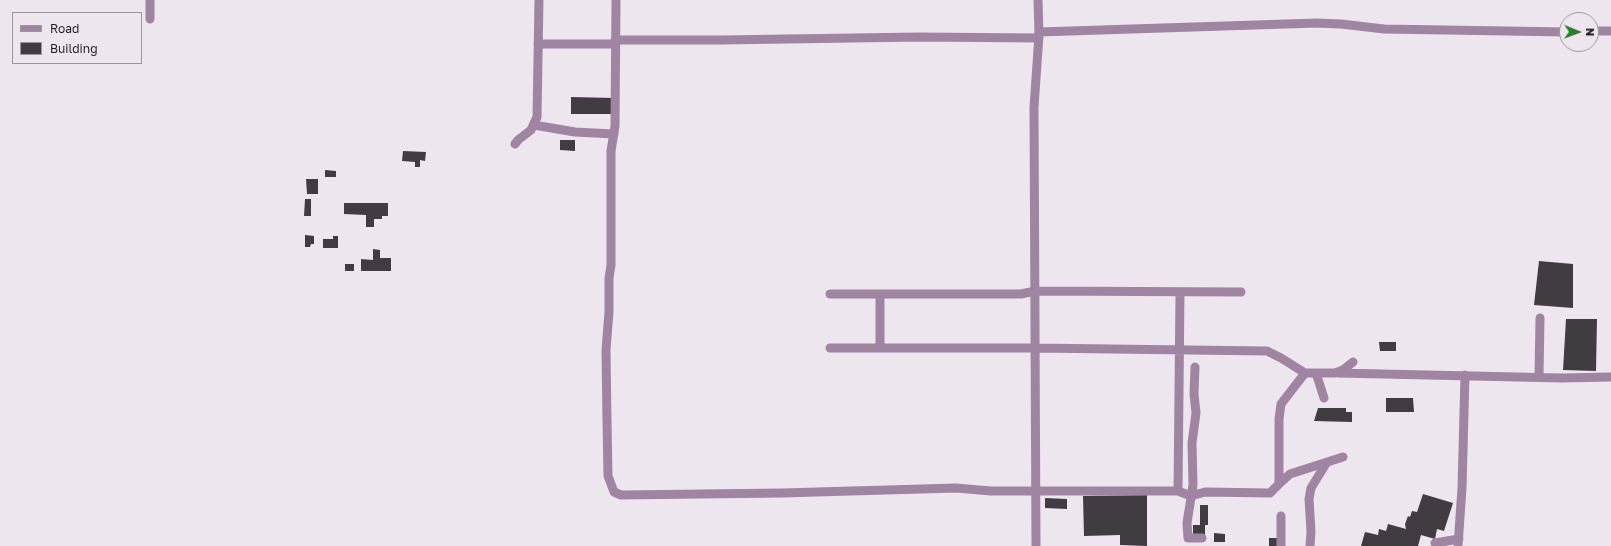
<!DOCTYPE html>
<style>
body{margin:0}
#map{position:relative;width:1611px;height:546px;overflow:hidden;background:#eee6ef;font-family:"Golos Text",sans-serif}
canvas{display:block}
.legend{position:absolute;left:12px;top:12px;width:130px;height:52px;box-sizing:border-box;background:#eee6ef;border:1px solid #9c969c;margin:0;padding:5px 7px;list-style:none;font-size:12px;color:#201d20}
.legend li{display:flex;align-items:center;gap:8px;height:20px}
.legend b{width:20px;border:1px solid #9c969c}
.north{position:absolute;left:1559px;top:12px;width:40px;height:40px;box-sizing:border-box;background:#eee6ef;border:1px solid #9c969c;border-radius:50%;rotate:91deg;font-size:11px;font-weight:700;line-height:16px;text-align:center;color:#201d20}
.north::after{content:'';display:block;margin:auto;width:14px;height:18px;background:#287e2c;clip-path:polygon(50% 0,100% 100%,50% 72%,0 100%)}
</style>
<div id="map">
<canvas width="1611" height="546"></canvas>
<ul class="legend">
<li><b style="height:5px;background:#a085a2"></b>Road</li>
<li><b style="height:11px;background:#413b42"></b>Building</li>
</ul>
<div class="north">N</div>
</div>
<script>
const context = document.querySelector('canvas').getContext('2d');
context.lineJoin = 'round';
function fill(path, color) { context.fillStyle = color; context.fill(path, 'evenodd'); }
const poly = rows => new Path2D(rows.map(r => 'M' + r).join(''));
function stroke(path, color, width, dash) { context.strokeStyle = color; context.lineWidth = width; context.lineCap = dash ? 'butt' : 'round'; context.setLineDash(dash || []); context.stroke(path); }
fill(poly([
 [571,97,615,98,614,114,571,114],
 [560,140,575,140,575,151,560,150],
 [403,151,426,152,425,161,420,160,420,167,415,167,415,162,402,161],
 [325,170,336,171,336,177,325,177],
 [306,179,318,179,318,194,307,194],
 [305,199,311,199,311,216,304,216],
 [344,203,388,203,388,216,382,216,382,219,374,219,374,227,366,227,366,215,344,214],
 [305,235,314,236,314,244,311,244,310,247,305,247],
 [333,236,338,236,338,248,323,248,323,239,333,239],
 [373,249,380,250,380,258,391,258,391,271,361,271,361,259,373,260],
 [1539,261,1573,264,1573,308,1534,305],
 [345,264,354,264,354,271,345,271],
 [1566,319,1597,319,1596,371,1563,370],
 [1379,342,1396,342,1396,351,1380,351],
 [1386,398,1413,398,1414,412,1386,412],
 [1318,408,1346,408,1346,412,1352,412,1352,422,1314,421],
 [1423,494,1453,503,1444,531,1437,529,1435,539,1421,535,1418,546,1361,546,1365,532,1378,535,1379,529,1386,531,1388,524,1406,529,1405,524,1408,516,1410,517,1412,511,1417,512],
 [1147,495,1147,546,1120,545,1120,535,1084,536,1083,496],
 [1045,498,1067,499,1067,509,1045,508],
 [1200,505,1208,505,1208,525,1205,525,1205,535,1193,535,1193,525,1200,525],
 [1214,533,1225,534,1225,542,1214,542],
 [1269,538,1277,538,1277,546,1269,546]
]), '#413b42');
stroke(poly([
 [150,0,150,19],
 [616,0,615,126,611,151,611,265,609,278,609,312,606,350,607,421,608,476,614,492,621,495,782,493,956,488,991,491,1178,491,1191,496,1205,492,1270,493,1279,484,1279,419,1281,404,1305,373,1335,373,1343,370,1353,362],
 [1591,31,1611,31],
 [1039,32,1317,23,1341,24,1384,29,1567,32],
 [615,40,721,40,919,37,1039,38],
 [538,44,615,44],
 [534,125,575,132,614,134],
 [515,144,518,140,531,130,537,117,539,0],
 [830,294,1021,294,1035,291,1241,292],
 [830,348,1035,348,1267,351,1281,358,1305,373],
 [880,348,880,294],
 [1195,367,1194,394,1196,413,1192,443,1193,485,1187,523,1188,538,1202,538],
 [1316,373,1324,398],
 [1338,373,1562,378,1611,377],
 [1539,377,1540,318],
 [1279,484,1290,474,1343,457],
 [1178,491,1180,292],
 [1281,516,1281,546],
 [1435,543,1459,539],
 [1036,546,1034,107,1039,35,1038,0],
 [1310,546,1311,531,1309,499,1311,488,1327,462],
 [1458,546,1462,488,1465,375]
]), '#a085a2', 9);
</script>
